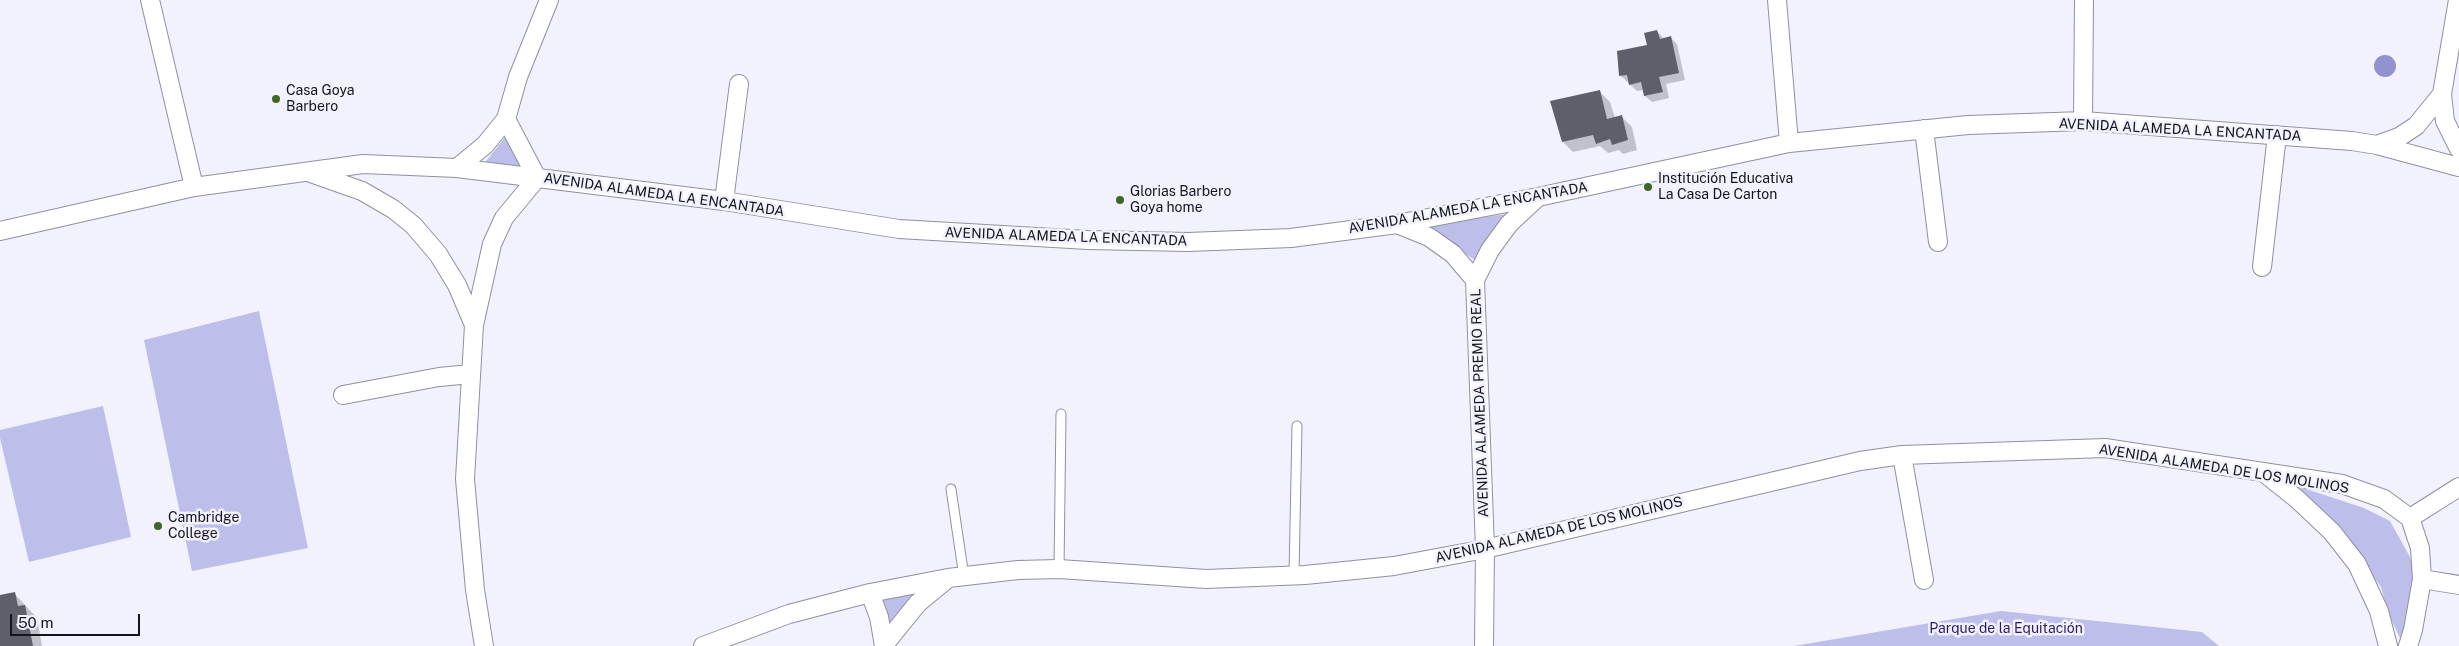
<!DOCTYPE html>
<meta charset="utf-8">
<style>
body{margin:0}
#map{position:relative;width:2459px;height:646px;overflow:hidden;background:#f1f2fe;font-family:"Public Sans",sans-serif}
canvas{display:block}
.scale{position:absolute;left:10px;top:614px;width:130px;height:22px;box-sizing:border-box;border:2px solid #141419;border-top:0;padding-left:6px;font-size:15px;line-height:18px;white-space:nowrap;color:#141419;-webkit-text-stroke:4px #f1f2fe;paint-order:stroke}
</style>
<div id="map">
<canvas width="2459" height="646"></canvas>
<div class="scale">50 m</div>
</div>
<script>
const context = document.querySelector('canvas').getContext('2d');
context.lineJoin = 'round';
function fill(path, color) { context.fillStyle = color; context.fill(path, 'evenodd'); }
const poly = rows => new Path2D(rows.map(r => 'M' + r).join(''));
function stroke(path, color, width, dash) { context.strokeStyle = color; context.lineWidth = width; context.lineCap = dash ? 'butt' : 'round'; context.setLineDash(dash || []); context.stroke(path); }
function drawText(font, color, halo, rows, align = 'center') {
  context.font = font + ' "Public Sans",sans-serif'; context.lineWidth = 5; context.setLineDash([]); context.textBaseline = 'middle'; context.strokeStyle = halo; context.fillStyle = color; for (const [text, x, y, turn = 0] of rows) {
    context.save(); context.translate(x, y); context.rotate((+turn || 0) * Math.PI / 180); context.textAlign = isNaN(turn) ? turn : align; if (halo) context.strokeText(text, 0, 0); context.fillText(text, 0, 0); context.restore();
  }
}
fill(poly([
 [506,136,509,139,521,168,483,165],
 [1507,214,1476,261,1426,225],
 [259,311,308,548,192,571,144,340],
 [103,406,131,537,29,562,0,438,0,430],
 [2297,486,2364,508,2390,521,2410,557,2417,581,2401,640,2389,615,2381,587,2327,516],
 [918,594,888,624,881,598],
 [2001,611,2202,632,2219,646,1794,646]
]), '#bebeea');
fill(poly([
 '2374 66a11 11 0 1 1 22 0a11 11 0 1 1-22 0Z'
]), '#9391d0');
fill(poly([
 [1657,31,1664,39,1670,37,1677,44,1685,80,1666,84,1669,98,1652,102,1645,96,1644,90,1637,91,1621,76,1648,46],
 [1600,92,1610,102,1615,118,1622,117,1632,127,1637,150,1623,154,1619,150,1608,153,1600,146,1573,152,1563,142],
 [15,594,37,618,42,646,0,646,0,597]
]), '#0003');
fill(poly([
 [1657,30,1660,39,1671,36,1679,73,1659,77,1663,92,1644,96,1641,82,1629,85,1627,75,1619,76,1617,51,1647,45,1644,33],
 [1600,90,1607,119,1622,115,1628,140,1612,145,1610,139,1596,144,1593,135,1562,142,1550,101],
 [15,592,18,606,25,605,33,646,0,646,0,595]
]), '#5f5f6c');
const service = poly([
 [951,489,964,577],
 [1059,569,1061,414],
 [1294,575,1297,426]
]);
const minor = poly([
 [150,0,194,187],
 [1777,0,1789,143],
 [2458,0,2442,94,2445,121,2459,149],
 [2083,121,2084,0],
 [1924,129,1938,242],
 [2377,145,2399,137,2416,126,2442,94],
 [457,168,485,145,506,119,518,77,549,0],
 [308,172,362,191,393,209,413,225,438,254,457,285,474,325],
 [724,201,739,84],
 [1397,224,1429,237,1453,254,1475,280],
 [0,231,194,187,363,164,457,168,724,201,899,229,1088,240,1188,242,1291,238,1397,224,1538,197,1789,143,1968,125,2083,121,2352,141,2377,145,2459,167],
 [2262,267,2277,135],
 [343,395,439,377,471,374],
 [1902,455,1924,580],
 [2263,472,2297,499,2332,532,2357,564,2379,611,2388,646],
 [2410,518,2459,487],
 [2422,579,2459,585],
 [870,593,879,617,884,646],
 [884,645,918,603,946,580],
 [484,646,475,590,465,479,474,325,492,244,504,218,537,178,506,119],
 [703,646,789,614,870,593,948,578,1018,570,1059,569,1206,579,1305,575,1394,566,1485,549,1860,461,1902,455,2105,448,2342,484,2384,499,2410,518],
 [1484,646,1485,549,1475,280,1490,250,1509,224,1538,197],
 [2408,646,2413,630,2422,579,2420,548,2410,518]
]);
stroke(service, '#90909e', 11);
stroke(minor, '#90909e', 20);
stroke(service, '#fff', 9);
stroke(minor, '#fff', 18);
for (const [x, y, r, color] of [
 [276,99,5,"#3d6723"],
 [1648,187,5,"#3d6723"],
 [1120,200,5,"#3d6723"],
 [158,526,5,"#3d6723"]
]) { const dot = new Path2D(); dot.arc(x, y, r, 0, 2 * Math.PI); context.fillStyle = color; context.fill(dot); stroke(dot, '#f1f2fe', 2); }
drawText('14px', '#141419', '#f1f2fe', [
 ["Casa Goya",286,91],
 ["Barbero",286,107],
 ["Institución Educativa",1658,179],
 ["La Casa De Carton",1658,195],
 ["Glorias Barbero",1130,192],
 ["Goya home",1130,208],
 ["Cambridge",168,518],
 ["College",168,534]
], 'left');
drawText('14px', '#141419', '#f1f2fe', [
 ["AVENIDA ALAMEDA LA ENCANTADA",2180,130,3],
 ["AVENIDA ALAMEDA LA ENCANTADA",664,195,8],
 ["AVENIDA ALAMEDA LA ENCANTADA",1468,208,-10],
 ["AVENIDA ALAMEDA LA ENCANTADA",1066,237,2],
 ["AVENIDA ALAMEDA PREMIO REAL",1480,403,-92],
 ["AVENIDA ALAMEDA DE LOS MOLINOS",2224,469,9],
 ["AVENIDA ALAMEDA DE LOS MOLINOS",1559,530,-13]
]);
drawText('14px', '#2a1b65', '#f1f2fe', [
 ["Parque de la Equitación",2006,629]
]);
</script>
